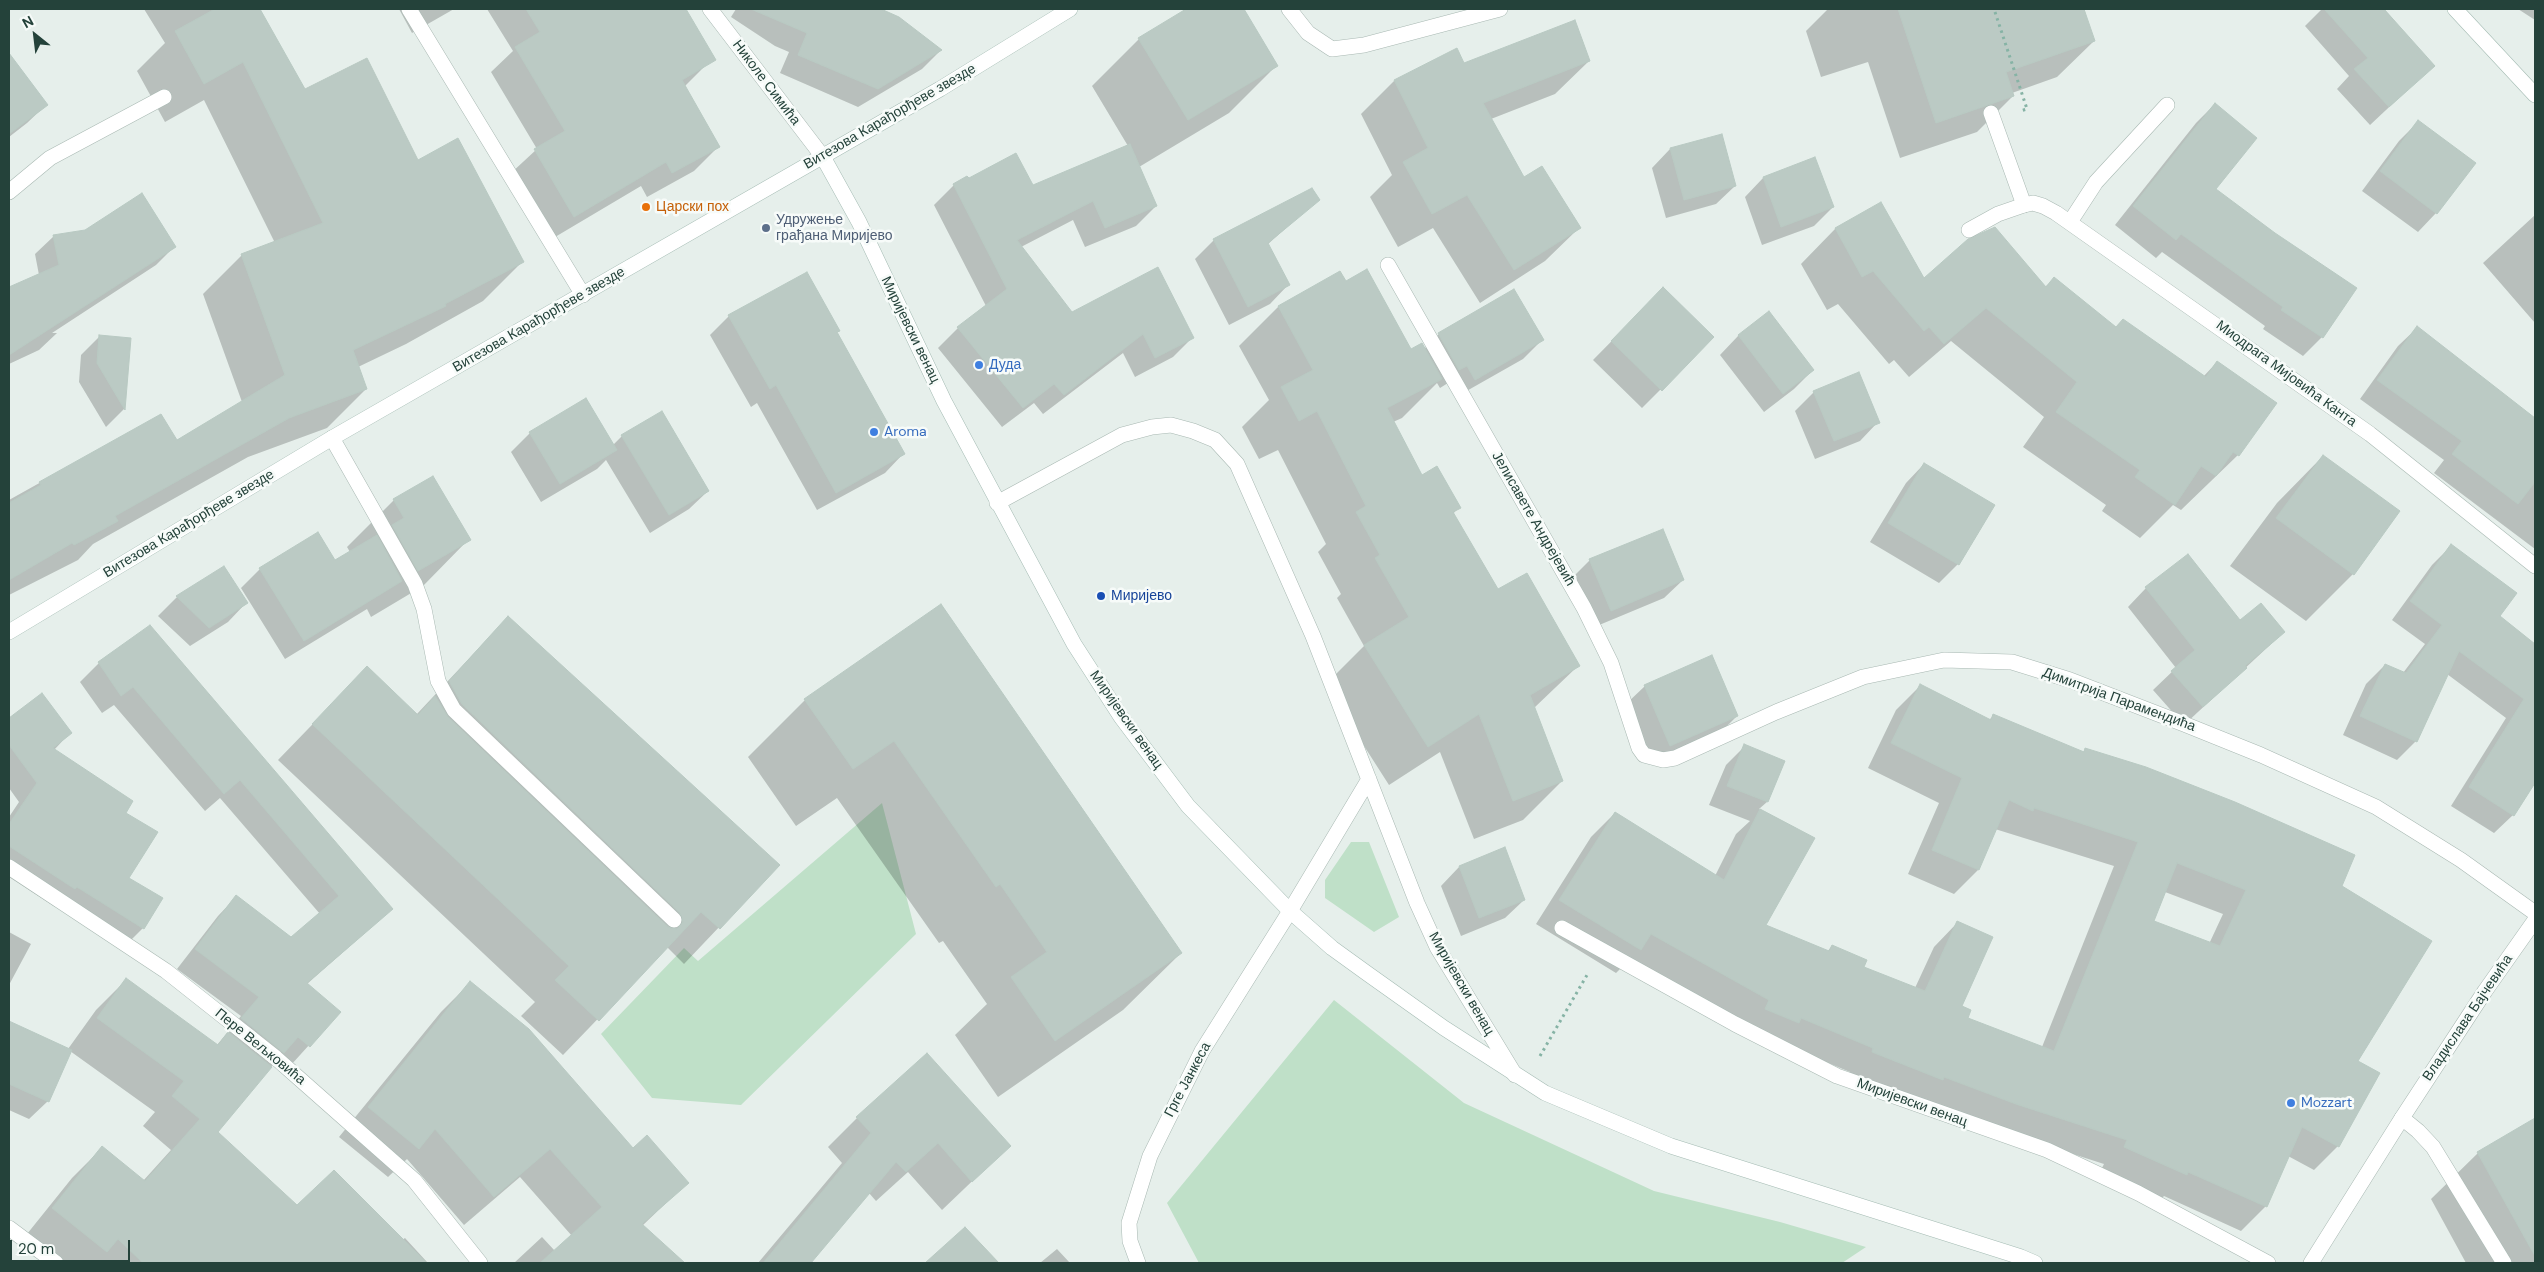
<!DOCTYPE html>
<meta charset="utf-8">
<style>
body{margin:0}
#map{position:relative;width:2544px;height:1272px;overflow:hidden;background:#e6efeb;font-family:"DM Sans",sans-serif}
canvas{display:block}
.frame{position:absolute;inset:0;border:10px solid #24423a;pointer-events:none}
.north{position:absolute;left:10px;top:10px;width:50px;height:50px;-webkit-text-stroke:4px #f7fbf9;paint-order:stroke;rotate:331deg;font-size:14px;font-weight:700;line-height:20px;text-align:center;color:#24423a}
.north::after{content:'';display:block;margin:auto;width:18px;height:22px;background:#24423a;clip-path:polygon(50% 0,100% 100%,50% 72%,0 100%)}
.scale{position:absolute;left:10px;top:1240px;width:120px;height:22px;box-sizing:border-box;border:2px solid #24423a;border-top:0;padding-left:6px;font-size:15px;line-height:18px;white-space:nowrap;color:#24423a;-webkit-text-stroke:4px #f7fbf9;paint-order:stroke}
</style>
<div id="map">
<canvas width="2544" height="1272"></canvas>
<div class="frame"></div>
<div class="north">N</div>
<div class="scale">20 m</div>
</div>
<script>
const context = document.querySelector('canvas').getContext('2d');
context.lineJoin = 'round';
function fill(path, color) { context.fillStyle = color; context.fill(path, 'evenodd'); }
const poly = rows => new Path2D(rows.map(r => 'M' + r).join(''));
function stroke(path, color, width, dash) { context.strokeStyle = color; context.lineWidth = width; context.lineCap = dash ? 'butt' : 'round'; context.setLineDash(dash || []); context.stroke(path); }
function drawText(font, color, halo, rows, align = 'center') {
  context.font = font + ' "DM Sans",sans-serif'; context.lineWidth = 5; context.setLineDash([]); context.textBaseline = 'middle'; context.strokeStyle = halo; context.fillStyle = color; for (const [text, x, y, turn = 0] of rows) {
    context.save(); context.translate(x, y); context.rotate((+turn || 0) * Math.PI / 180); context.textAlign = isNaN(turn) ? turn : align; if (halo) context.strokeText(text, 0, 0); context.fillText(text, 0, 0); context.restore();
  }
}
fill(poly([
 [882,803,916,934,741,1105,652,1098,601,1034,684,948,698,961],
 [1351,842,1369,842,1399,917,1374,932,1325,898,1325,880],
 [1334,1000,1464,1103,1654,1191,1780,1222,1866,1247,1842,1263,1199,1263,1167,1203]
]), '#bfe0c8');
fill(poly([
 [144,9,259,9,305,90,417,162,522,262,483,301,406,344,358,367,366,389,327,428,248,457,93,544,78,560,9,595,9,500,161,415,176,441,242,402,203,294,242,255,275,243,204,100,165,122,137,71,165,43],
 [399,9,454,9,412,33],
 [487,9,673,9,706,65,684,87,719,146,694,171,647,197,641,186,550,240,510,174,537,149,491,72,513,51],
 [736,9,878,9,899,18,941,50,922,69,858,107,780,73,789,52,775,46,731,17],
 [1189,9,1242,9,1276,66,1229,113,1139,167,1156,206,1136,226,1085,247,1073,220,1021,247,1072,313,1193,337,1173,357,1135,377,1123,353,1043,414,1034,403,1002,427,938,348,958,328,986,306,934,205,954,185,968,179,1032,187,1128,146,1092,86,1139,39],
 [1828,9,2017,9,2019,14,2034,9,2082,9,2094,41,2057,77,2012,93,2013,96,1977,132,1900,158,1868,62,1821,77,1806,31],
 [2322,9,2384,9,2433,66,2370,125,2337,89,2349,76,2305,26],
 [2518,9,2535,9,2535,20],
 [1589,61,1555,94,1491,119,1524,179,1579,228,1545,261,1480,303,1433,228,1398,247,1370,197,1392,175,1361,114,1394,81,1464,64],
 [14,62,46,105,27,123,9,137,9,66],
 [2215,104,2214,189,2274,234,2355,288,2322,337,2303,356,2263,329,2265,326,2162,252,2156,258,2115,225,2196,123],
 [2418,122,2436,213,2418,232,2362,191,2399,141],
 [1670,149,1735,186,1716,204,1666,218,1652,168],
 [1815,159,1833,207,1814,226,1762,245,1745,197,1763,178],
 [1318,199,1267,245,1288,285,1270,304,1229,325,1195,259,1214,240],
 [1880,204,1923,279,2045,287,2054,279,2115,328,2123,320,2203,377,2217,362,2238,455,2181,510,2173,505,2140,538,2102,511,2106,505,2023,447,2044,417,1951,341,1909,377,1894,360,1889,364,1838,304,1827,310,1801,264,1835,229],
 [2535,215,2535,323,2483,263],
 [54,236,175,246,156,265,52,333,57,333,39,350,9,364,9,289,39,275,35,254],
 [1340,273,1345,283,1410,351,1424,349,1439,334,1514,291,1542,340,1523,359,1456,397,1448,383,1440,388,1437,383,1402,418,1393,422,1421,477,1459,507,1453,514,1498,591,1578,666,1534,708,1562,781,1523,820,1474,839,1440,752,1389,785,1325,685,1364,646,1337,598,1341,594,1318,552,1326,544,1278,450,1259,459,1242,427,1269,400,1239,346,1278,307],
 [1663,289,1713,337,1642,408,1593,360],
 [1768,313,1813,370,1794,389,1764,412,1720,355,1738,336],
 [729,316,839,330,836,333,903,454,885,473,817,510,757,403,751,407,710,335],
 [2417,328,2535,420,2535,549,2434,473,2444,460,2360,399,2398,346],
 [100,336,129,339,124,409,106,427,79,382,81,355],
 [1814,392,1878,422,1860,441,1815,459,1795,411],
 [530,433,613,445,622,436,708,491,689,509,650,533,606,460,597,469,541,502,511,452],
 [2323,456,2353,574,2306,621,2230,566,2277,503],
 [1924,464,1993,505,1958,564,1939,583,1870,542,1906,483],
 [394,500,469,539,423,586,371,617,367,609,285,659,241,588,260,569,334,561,350,552,347,547],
 [2451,546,2498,617,2535,646,2535,780,2513,815,2494,833,2451,806,2506,718,2447,674,2416,741,2397,760,2343,735,2366,684,2385,665,2403,673,2425,644,2392,620,2432,565],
 [1590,560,1683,580,1664,598,1592,628,1571,579],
 [224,568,246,603,228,622,190,646,158,616,177,597],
 [2146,588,2240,622,2284,632,2184,725,2153,690,2176,668,2128,607],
 [941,606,1181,953,1123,1010,998,1097,955,1035,987,1004,943,941,939,943,837,798,796,826,748,757,805,700],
 [508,617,778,865,684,964,667,947,563,1055,521,1016,535,1002,278,760,367,668,416,715],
 [150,627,392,909,307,984,339,1012,291,1065,280,1056,217,1132,297,1207,402,1240,405,1238,427,1262,426,1263,54,1263,23,1239,72,1178,102,1148,143,1181,171,1150,143,1126,155,1112,70,1051,48,1101,29,1119,9,1110,9,1022,68,1049,96,1010,126,980,217,1045,241,1016,177,969,218,916,236,897,292,938,320,914,220,798,205,811,114,705,102,713,80,682,99,663],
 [1645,686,1737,716,1718,735,1652,763,1626,704],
 [1920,686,1989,720,1994,715,2082,753,2086,749,2341,886,2356,1062,2338,1146,2314,1170,2288,1156,2266,1206,2241,1231,2164,1196,2162,1198,2100,1172,2104,1164,1992,1128,1848,1076,1850,1072,1778,1042,1630,959,1616,973,1536,924,1591,837,1615,813,1715,876,1736,834,1750,821,1709,805,1726,765,1745,746,1783,761,1767,802,1759,809,1796,828,1765,926,1827,952,1832,946,1862,967,1915,988,1934,947,1958,922,1960,1006,1966,1019,2042,1047,2114,866,1995,829,1978,870,1954,894,1908,874,1939,803,1868,768,1896,710],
 [2165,892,2223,914,2209,944,2153,922],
 [41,695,70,733,54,750,124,813,127,878,143,928,125,946,58,905,55,907,9,877,9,817,19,802,9,788,9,719],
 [1459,867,1524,900,1505,918,1461,936,1441,886],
 [9,932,31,944,9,985],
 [470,983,633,1149,687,1183,642,1226,683,1263,514,1263,542,1237,555,1251,572,1236,520,1177,464,1225,407,1159,388,1177,339,1137,441,1012],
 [857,1118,1009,1146,942,1210,908,1172,876,1201,869,1193,809,1263,758,1263,842,1163,828,1147],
 [2535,1120,2535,1263,2466,1263,2431,1199,2478,1153],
 [965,1228,997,1263,927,1263],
 [1057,1249,1070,1263,1040,1263]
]), '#0003');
const building = poly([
 [215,9,260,9,305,89,367,58,418,160,458,138,524,262,445,304,446,306,353,350,367,389,289,418,115,516,118,521,74,545,72,543,9,580,9,503,41,485,39,482,161,414,177,440,285,375,241,254,323,223,243,62,204,84,175,31,215,9],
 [526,9,686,9,716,60,682,80,720,147,672,173,666,162,574,217,534,149,565,131,515,47,540,32,526,9],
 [751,9,881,9,899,17,942,50,878,89,798,55,807,33,751,9],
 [1186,9,1244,9,1278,66,1188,120,1138,38,1186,9],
 [1898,9,2084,9,2095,41,2006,72,2014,96,1936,123,1898,9],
 [2324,9,2384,9,2435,66,2389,107,2354,69,2368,58,2324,9],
 [1575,20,1590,61,1483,103,1524,177,1542,166,1581,228,1514,270,1467,195,1432,214,1403,162,1428,148,1394,80,1457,48,1464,63,1575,20],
 [9,53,48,105,9,134,9,53],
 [2215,103,2257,138,2216,189,2275,233,2357,288,2323,338,2281,310,2283,307,2181,234,2176,240,2133,206,2215,103],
 [2418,120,2476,163,2437,214,2380,171,2418,120],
 [1722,134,1736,186,1684,200,1670,148,1722,134],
 [1130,144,1157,206,1105,228,1093,201,1017,240,1072,312,1158,267,1194,338,1155,358,1143,334,1064,395,1054,384,1023,408,957,327,1007,289,953,184,967,176,969,178,1016,153,1033,185,1130,144],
 [1815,157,1834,207,1781,227,1763,177,1815,157],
 [1312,188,1320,200,1268,243,1290,285,1248,307,1213,239,1312,188],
 [142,193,176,247,9,355,9,287,59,265,53,235,85,230,142,193],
 [1881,202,1924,278,1968,239,1995,227,2046,287,2054,277,2116,327,2123,319,2206,377,2217,361,2277,403,2239,456,2233,452,2216,476,2201,466,2175,505,2135,477,2140,470,2056,412,2077,382,1986,308,1944,344,1929,327,1924,331,1873,271,1862,277,1835,228,1881,202],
 [1367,269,1411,349,1422,343,1442,379,1387,408,1422,475,1437,466,1461,508,1453,512,1498,589,1527,573,1580,666,1530,695,1563,781,1513,801,1479,714,1428,747,1364,645,1409,617,1375,558,1380,555,1356,512,1366,506,1317,411,1299,421,1281,387,1313,370,1278,306,1340,271,1346,281,1367,269],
 [807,272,840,331,837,332,905,454,836,493,776,385,770,389,728,315,807,272],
 [1663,287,1714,337,1662,391,1611,341,1663,287],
 [1514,289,1544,340,1475,380,1467,366,1459,370,1438,333,1514,289],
 [1769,311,1814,370,1783,394,1738,335,1769,311],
 [2417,326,2535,418,2535,482,2518,504,2452,454,2462,441,2377,380,2417,326],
 [99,335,131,338,125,410,97,363,99,335],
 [1859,372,1880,423,1834,441,1813,391,1859,372],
 [586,398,617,450,560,484,529,432,586,398],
 [662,411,709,491,669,515,621,435,662,411],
 [2323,455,2400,511,2354,575,2276,518,2323,455],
 [1924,463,1995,505,1959,565,1888,523,1924,463],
 [433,476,471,540,418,571,392,525,404,518,393,499,433,476],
 [1663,529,1684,580,1611,611,1589,559,1663,529],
 [318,532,335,560,377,535,402,581,304,641,259,568,318,532],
 [2451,544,2517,593,2500,616,2535,644,2535,783,2514,816,2469,787,2524,699,2459,651,2417,742,2360,716,2385,664,2406,673,2442,625,2410,601,2451,544],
 [2188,554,2240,620,2261,603,2285,632,2245,666,2247,668,2203,707,2171,671,2195,650,2145,587,2188,554],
 [224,566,248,603,209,628,176,596,224,566],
 [941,604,1182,953,1055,1041,1011,977,1047,952,1000,884,996,887,894,741,853,769,804,699,941,604],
 [508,616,780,865,720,929,701,912,599,1021,555,980,569,966,312,724,367,666,418,715,435,696,448,717,668,927,677,929,683,922,680,913,462,704,449,681,508,616],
 [150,625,393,909,307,983,341,1012,310,1047,298,1037,284,1053,241,1018,259,997,195,949,236,895,291,937,339,896,240,780,224,794,133,687,121,696,98,662,150,625],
 [1712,655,1738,716,1670,746,1644,685,1712,655],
 [1920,684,1991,720,1993,714,2084,752,2085,748,2146,767,2235,802,2355,855,2342,886,2432,941,2358,1061,2380,1073,2339,1147,2302,1127,2267,1207,2188,1172,2187,1175,2124,1147,2127,1140,2016,1104,1944,1077,1943,1080,1872,1052,1873,1048,1801,1018,1799,1023,1765,1009,1769,1000,1651,934,1641,950,1559,900,1615,812,1724,880,1760,809,1815,838,1766,925,1829,951,1832,945,1867,960,1864,967,1925,991,1957,921,1993,937,1962,1006,1971,1010,1968,1018,2054,1051,2138,842,2034,808,2033,811,2009,800,1979,870,1932,850,1962,778,1891,743,1920,684],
 [2177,863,2246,890,2220,946,2154,921,2177,863],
 [42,693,72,733,53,748,133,801,126,813,158,832,129,878,163,898,144,929,77,887,75,889,9,846,9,824,37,783,9,745,9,718,42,693],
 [1744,744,1785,761,1768,802,1727,786,1744,744],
 [1505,847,1525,900,1479,918,1459,866,1505,847],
 [126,978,218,1045,228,1032,272,1067,218,1132,297,1205,334,1170,427,1263,143,1263,118,1239,107,1252,52,1208,102,1146,145,1181,200,1119,172,1096,184,1081,97,1018,126,978],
 [470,981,529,1029,633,1148,647,1135,689,1183,642,1224,685,1263,540,1263,602,1207,550,1149,494,1197,435,1129,419,1149,368,1107,470,981],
 [9,1021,72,1050,49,1102,9,1084,9,1021],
 [927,1053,1011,1146,972,1182,938,1143,906,1172,896,1162,811,1263,763,1263,871,1133,856,1117,927,1053],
 [2535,1118,2535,1256,2477,1152,2535,1118],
 [965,1227,999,1263,925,1263,965,1227]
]);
fill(building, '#bbcac4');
stroke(building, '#b8c9c2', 1);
const lane = poly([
 [409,9,583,295],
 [1289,9,1308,33,1332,49,1364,45,1500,9],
 [1991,113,2024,205],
 [2070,222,2096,182,2167,105],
 [332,438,415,584,424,609,438,681,454,710,674,920],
 [2402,1118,2418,1131,2433,1147,2504,1263]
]);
const street = poly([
 [710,9,823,157],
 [9,192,50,158,164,97],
 [1969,230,1998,214,2024,205,2033,203,2043,206,2056,213,2370,434,2535,566],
 [1388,265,1584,608,1611,663,1639,748,1644,755,1663,760,1675,758,1776,712,1863,677,1944,660,2012,662,2070,680,2184,724,2261,755,2376,807,2461,860,2535,913],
 [997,503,1122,435,1152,427,1171,425,1193,431,1215,440,1237,464,1313,636,1417,903,1437,947,1515,1075],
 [9,867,166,971,276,1058,414,1180,480,1263],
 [1562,928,1735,1024,1837,1076,2047,1150,2138,1193,2268,1263],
 [9,1228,56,1263],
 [1138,1263,1130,1241,1129,1223,1150,1156,1202,1051,1290,911,1369,779],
 [2311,1263,2402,1118,2485,991,2535,920]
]);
const secondary = poly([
 [2455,9,2535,95],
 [823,157,859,222,944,401,1074,644,1121,717,1188,806,1290,911,1332,948,1368,974,1444,1028,1545,1093,1671,1146,2021,1257,2035,1263],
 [9,632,332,438,940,89,1070,9]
]);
stroke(lane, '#a8b8b2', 16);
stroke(street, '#a8b8b2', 16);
stroke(secondary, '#a4bbb3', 16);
stroke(poly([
 [1995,12,2027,109,2020,111],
 [1540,1056,1587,975]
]), '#86b3a5', 3, [2.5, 4]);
stroke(lane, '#fff', 15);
stroke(street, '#fff', 15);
stroke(secondary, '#fff', 15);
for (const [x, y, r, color] of [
 [646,207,5,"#e8710a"],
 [766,228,5,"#5c6f8a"],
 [979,365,5,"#3f7fe0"],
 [874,432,5,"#3f7fe0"],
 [1101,596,5,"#1a4fb4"],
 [2291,1103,5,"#3f7fe0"]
]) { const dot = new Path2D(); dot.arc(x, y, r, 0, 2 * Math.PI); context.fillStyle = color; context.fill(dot); stroke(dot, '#f7fbf9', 2); }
drawText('14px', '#24423a', '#f7fbf9', [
 ["Николе Симића",766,83,53],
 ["Витезова Карађорђеве звезде",890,117,-30],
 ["Витезова Карађорђеве звезде",539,320,-30],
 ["Миријевски венац",910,330,64],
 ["Миодрага Мијовића Канта",2286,374,36],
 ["Јелисавете Андрејевић",1533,519,60],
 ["Витезова Карађорђеве звезде",189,524,-31],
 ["Димитрија Парамендића",2119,700,20],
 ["Миријевски венац",1126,720,55],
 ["Миријевски венац",1461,984,60],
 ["Владислава Бајчевића",2468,1018,-56],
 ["Пере Вељковића",260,1047,39],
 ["Грге Јанкеса",1188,1080,-62],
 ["Миријевски венац",1912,1103,20]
]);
drawText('14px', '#c56008', '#f7fbf9', [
 ["Царски пох",656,207]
], 'left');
drawText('14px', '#4e5e75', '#f7fbf9', [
 ["Удружење",776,220],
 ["грађана Миријево",776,236]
], 'left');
drawText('14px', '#366cbe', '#f7fbf9', [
 ["Дуда",989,365],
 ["Aroma",884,432],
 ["Mozzart",2301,1103]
], 'left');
drawText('14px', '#164399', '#f7fbf9', [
 ["Миријево",1111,596]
], 'left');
</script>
